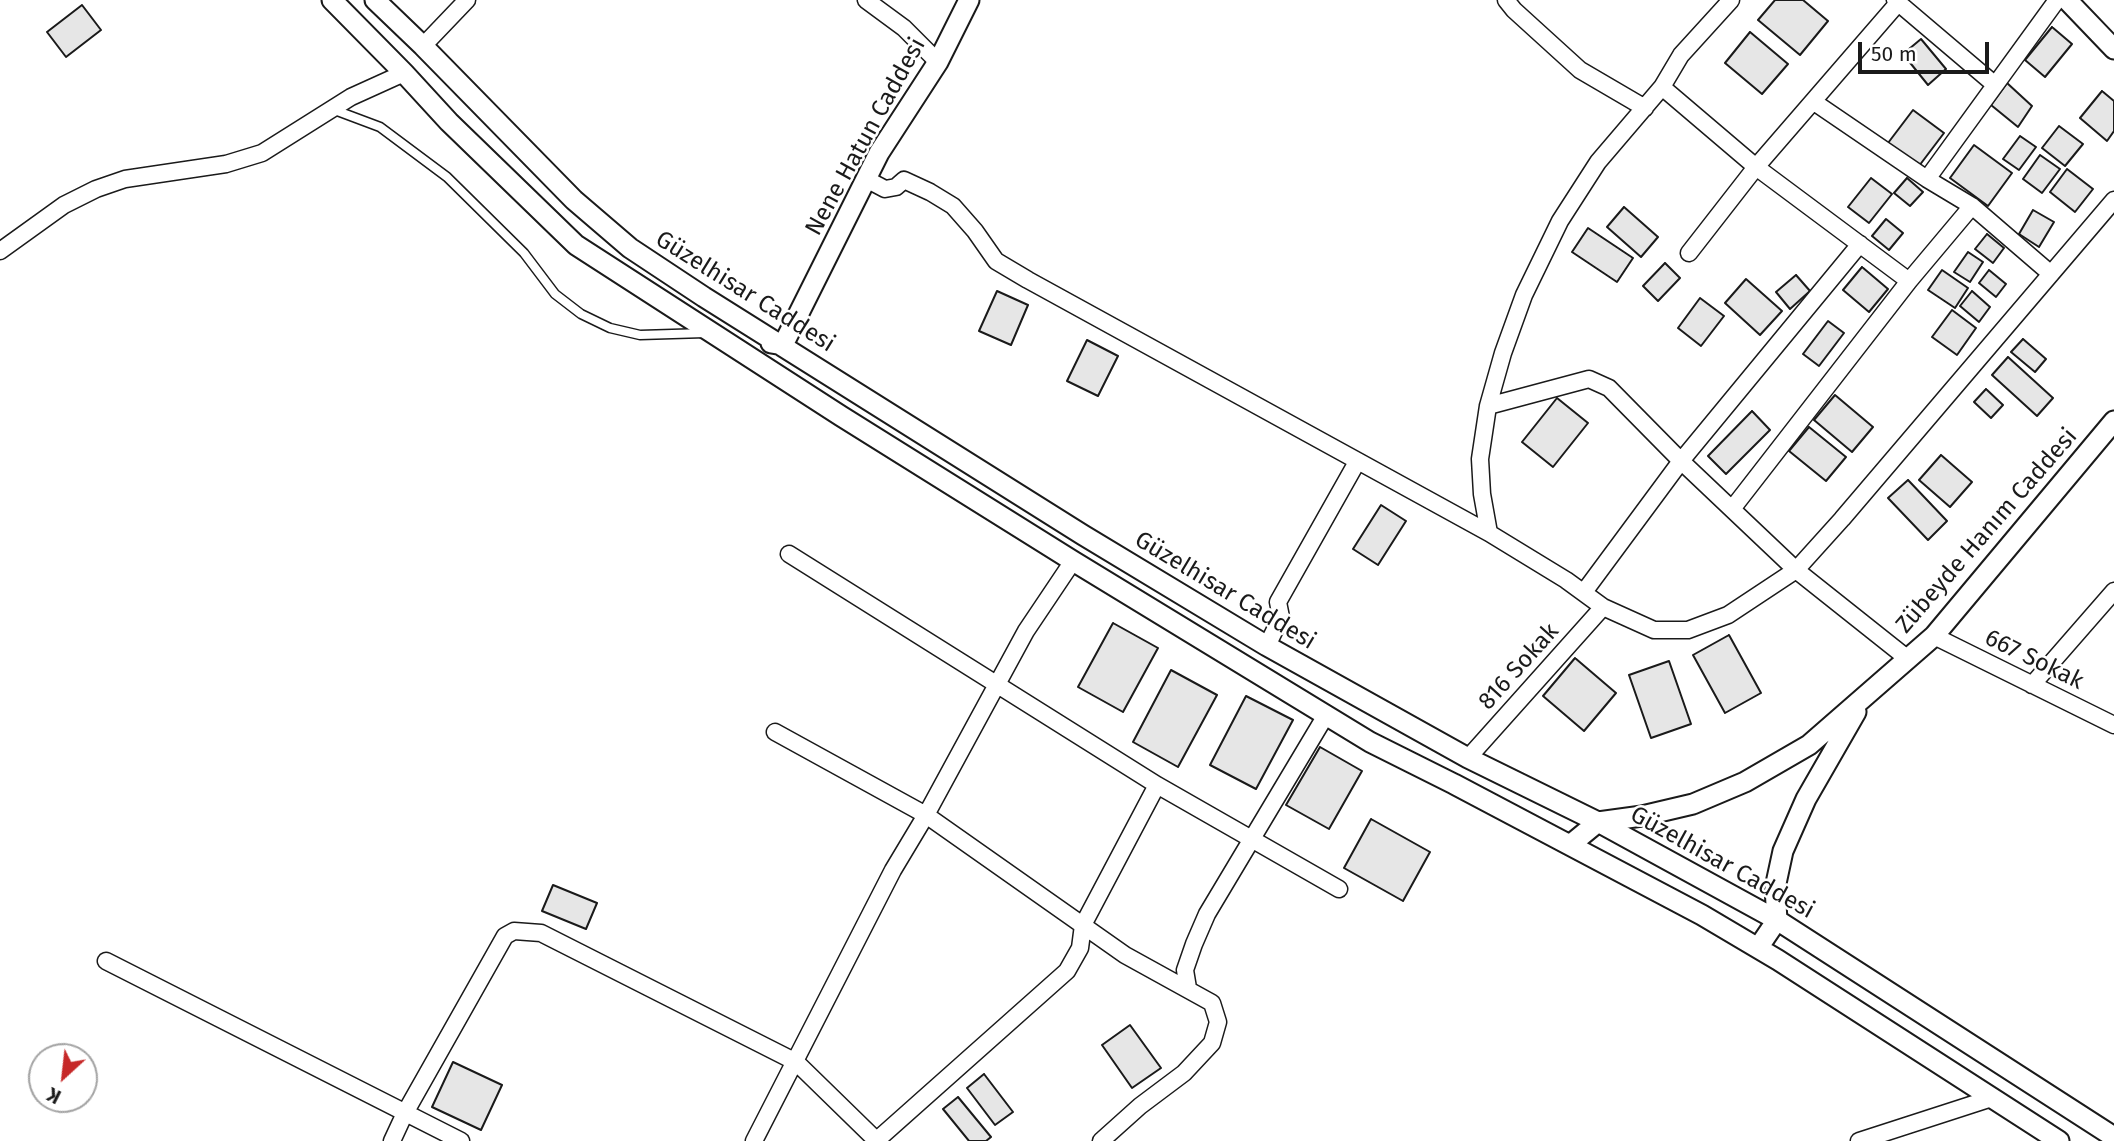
<!DOCTYPE html>
<meta charset="utf-8">
<style>
body{margin:0}
#map{position:relative;width:2114px;height:1141px;overflow:hidden;background:#fff;font-family:"Fira Sans",sans-serif}
canvas{display:block}
.north{position:absolute;left:28px;top:1043px;width:70px;height:70px;box-sizing:border-box;background:#fff;border:2px solid #a3a3a3;border-radius:50%;rotate:207deg;font-size:19px;font-weight:700;line-height:28px;text-align:center;color:#1a1a1a}
.north::after{content:'';display:block;margin:auto;width:24px;height:32px;background:#c62828;clip-path:polygon(50% 0,100% 100%,50% 72%,0 100%)}
.scale{position:absolute;left:1858px;top:42px;width:131px;height:32px;box-sizing:border-box;border:4px solid #1a1a1a;border-top:0;padding-left:9px;font-size:21px;line-height:24px;white-space:nowrap;color:#1a1a1a;-webkit-text-stroke:5px #fff;paint-order:stroke}
</style>
<div id="map">
<canvas width="2114" height="1141"></canvas>
<div class="north">K</div>
<div class="scale">50 m</div>
</div>
<script>
const context = document.querySelector('canvas').getContext('2d');
context.lineJoin = 'round';
function fill(path, color) { context.fillStyle = color; context.fill(path, 'evenodd'); }
const poly = rows => new Path2D(rows.map(r => 'M' + r).join(''));
function stroke(path, color, width, dash) { context.strokeStyle = color; context.lineWidth = width; context.lineCap = dash ? 'butt' : 'round'; context.setLineDash(dash || []); context.stroke(path); }
function drawText(font, color, halo, rows, align = 'center') {
  context.font = font + ' "Fira Sans",sans-serif'; context.lineWidth = 5; context.setLineDash([]); context.textBaseline = 'middle'; context.strokeStyle = halo; context.fillStyle = color; for (const [text, x, y, turn = 0] of rows) {
    context.save(); context.translate(x, y); context.rotate((+turn || 0) * Math.PI / 180); context.textAlign = isNaN(turn) ? turn : align; if (halo) context.strokeText(text, 0, 0); context.fillText(text, 0, 0); context.restore();
  }
}
const building = poly([
 [1775,0,1803,0,1828,21,1800,55,1758,20,1775,0],
 [82,5,101,30,66,57,47,32,82,5],
 [2052,27,2072,44,2045,77,2025,60,2052,27],
 [1750,32,1788,64,1762,94,1725,63,1750,32],
 [1921,39,1946,69,1928,85,1903,54,1921,39],
 [2007,83,2032,106,2018,127,1991,105,2007,83],
 [2102,91,2114,101,2114,131,2107,141,2080,118,2102,91],
 [1913,110,1944,133,1919,166,1888,143,1913,110],
 [2059,126,2083,144,2065,166,2042,148,2059,126],
 [2020,136,2036,147,2019,170,2003,159,2020,136],
 [1974,145,2012,173,1988,206,1950,178,1974,145],
 [2040,155,2060,169,2042,193,2023,179,2040,155],
 [2067,169,2093,189,2075,212,2050,192,2067,169],
 [1871,178,1892,194,1869,223,1848,207,1871,178],
 [1907,178,1923,192,1910,206,1894,193,1907,178],
 [1624,207,1658,237,1641,257,1607,227,1624,207],
 [2033,210,2054,222,2039,247,2019,234,2033,210],
 [1886,219,1903,233,1889,250,1872,236,1886,219],
 [1588,228,1633,258,1617,282,1572,252,1588,228],
 [1987,234,2004,248,1993,263,1975,249,1987,234],
 [1968,252,1983,262,1970,282,1954,272,1968,252],
 [1665,263,1680,278,1658,301,1643,286,1665,263],
 [1862,267,1888,289,1869,312,1843,290,1862,267],
 [1942,270,1968,288,1955,308,1928,290,1942,270],
 [1989,270,2006,284,1996,297,1979,283,1989,270],
 [1796,275,1810,291,1790,309,1776,292,1796,275],
 [1746,279,1782,311,1760,335,1725,303,1746,279],
 [997,291,1028,305,1011,345,979,331,997,291],
 [1972,291,1990,307,1979,322,1960,306,1972,291],
 [1700,298,1724,316,1701,346,1678,328,1700,298],
 [1952,310,1976,328,1957,355,1932,337,1952,310],
 [1828,321,1844,333,1819,366,1803,354,1828,321],
 [2023,339,2046,359,2035,372,2011,352,2023,339],
 [1087,340,1118,356,1098,396,1067,381,1087,340],
 [2008,357,2053,398,2037,416,1992,375,2008,357],
 [1986,389,2003,405,1991,418,1974,402,1986,389],
 [1835,395,1873,427,1852,452,1814,420,1835,395],
 [1557,398,1588,423,1553,467,1522,442,1557,398],
 [1752,411,1770,430,1726,474,1708,456,1752,411],
 [1809,427,1846,457,1826,481,1789,451,1809,427],
 [1941,455,1972,482,1950,507,1919,480,1941,455],
 [1908,480,1947,521,1928,540,1888,498,1908,480],
 [1381,505,1406,521,1378,565,1353,549,1381,505],
 [1113,623,1158,648,1123,712,1078,687,1113,623],
 [1729,635,1761,693,1725,713,1693,655,1729,635],
 [1575,658,1616,693,1584,731,1543,696,1575,658],
 [1669,661,1691,724,1651,738,1629,675,1669,661],
 [1171,670,1217,695,1178,767,1133,742,1171,670],
 [1246,696,1293,720,1256,789,1210,765,1246,696],
 [1320,747,1362,771,1329,829,1286,805,1320,747],
 [1371,819,1430,852,1403,901,1344,868,1371,819],
 [553,885,597,903,586,929,542,911,553,885],
 [1130,1025,1161,1068,1132,1088,1102,1045,1130,1025],
 [453,1062,502,1085,481,1130,432,1107,453,1062],
 [984,1074,1013,1112,995,1125,967,1088,984,1074],
 [958,1097,991,1137,986,1141,969,1141,943,1109,958,1097]
]);
fill(building, '#e6e6e6');
stroke(building, '#1a1a1a', 2);
const service = poly([
 [332,109,380,127,447,177,524,253,555,294,581,314,610,328,640,335,705,333]
]);
const minor = poly([
 [866,0,904,28,938,62],
 [1506,0,1514,10,1580,70,1645,108],
 [1895,0,1994,84],
 [423,46,467,0],
 [1662,87,1756,167,1909,281],
 [1814,102,1927,179],
 [866,179,885,189,896,187,904,180,930,192,953,206,975,231,996,261,1028,280,1489,533,1566,580,1603,607,1654,630,1688,630,1728,615,1796,570,1842,519,2114,200],
 [0,251,64,205,96,189,125,179,226,164,262,153,351,97,404,73],
 [1689,253,1756,167,1898,3],
 [2051,274,1972,206,1927,179,2057,0],
 [1488,406,1589,379,1609,388,1681,461,1796,570,1908,659],
 [1732,509,1909,281,1972,206],
 [1489,533,1482,494,1480,459,1488,406,1503,353,1524,295,1560,221,1598,162,1662,87,1681,55,1731,0],
 [789,554,1157,785,1339,889],
 [1584,592,1681,461,1860,244],
 [1934,636,2114,725],
 [1267,646,1281,617,1278,602,1357,462],
 [2032,685,2114,591],
 [775,732,926,815,1125,955,1212,1003,1218,1022,1212,1043,1184,1073,1140,1106,1101,1141],
 [1468,758,1603,607],
 [106,961,461,1141],
 [1188,988,1185,970,1194,944,1207,914,1326,715],
 [877,1140,1067,971,1080,948,1083,925,1157,785],
 [392,1141,405,1113,505,936,514,931,541,933,796,1062,877,1141],
 [754,1141,893,870,926,815,1026,631,1073,561],
 [1859,1141,1992,1098]
]);
const tertiary = poly([
 [332,0,404,73,449,122,576,245,841,416,1073,561,1370,742,1454,784,1702,915,1778,960,2059,1141],
 [375,0,423,46,574,200,630,248,704,297,1083,535,1267,646,1468,758,1598,822,1777,920,2114,1137],
 [2067,0,2114,49],
 [771,343,783,345,879,153,938,62,969,0],
 [1570,845,1598,822,1642,816,1693,804,1745,782,1809,745,1934,636,2114,421],
 [1758,948,1777,920,1775,888,1783,851,1806,799,1856,712]
]);
stroke(service, '#1a1a1a', 11);
stroke(minor, '#1a1a1a', 19);
stroke(tertiary, '#1a1a1a', 23);
stroke(service, '#fff', 8);
stroke(minor, '#fff', 16);
stroke(tertiary, '#fff', 19);
drawText('24px', '#1a1a1a', '#fff', [
 ["Nene Hatun Caddesi",866,137,-61],
 ["Güzelhisar Caddesi",745,292,32],
 ["Zübeyde Hanım Caddesi",1987,531,-49],
 ["Güzelhisar Caddesi",1225,591,31],
 ["667 Sokak",2034,660,26],
 ["816 Sokak",1519,667,-48],
 ["Güzelhisar Caddesi",1722,863,29]
]);
</script>
